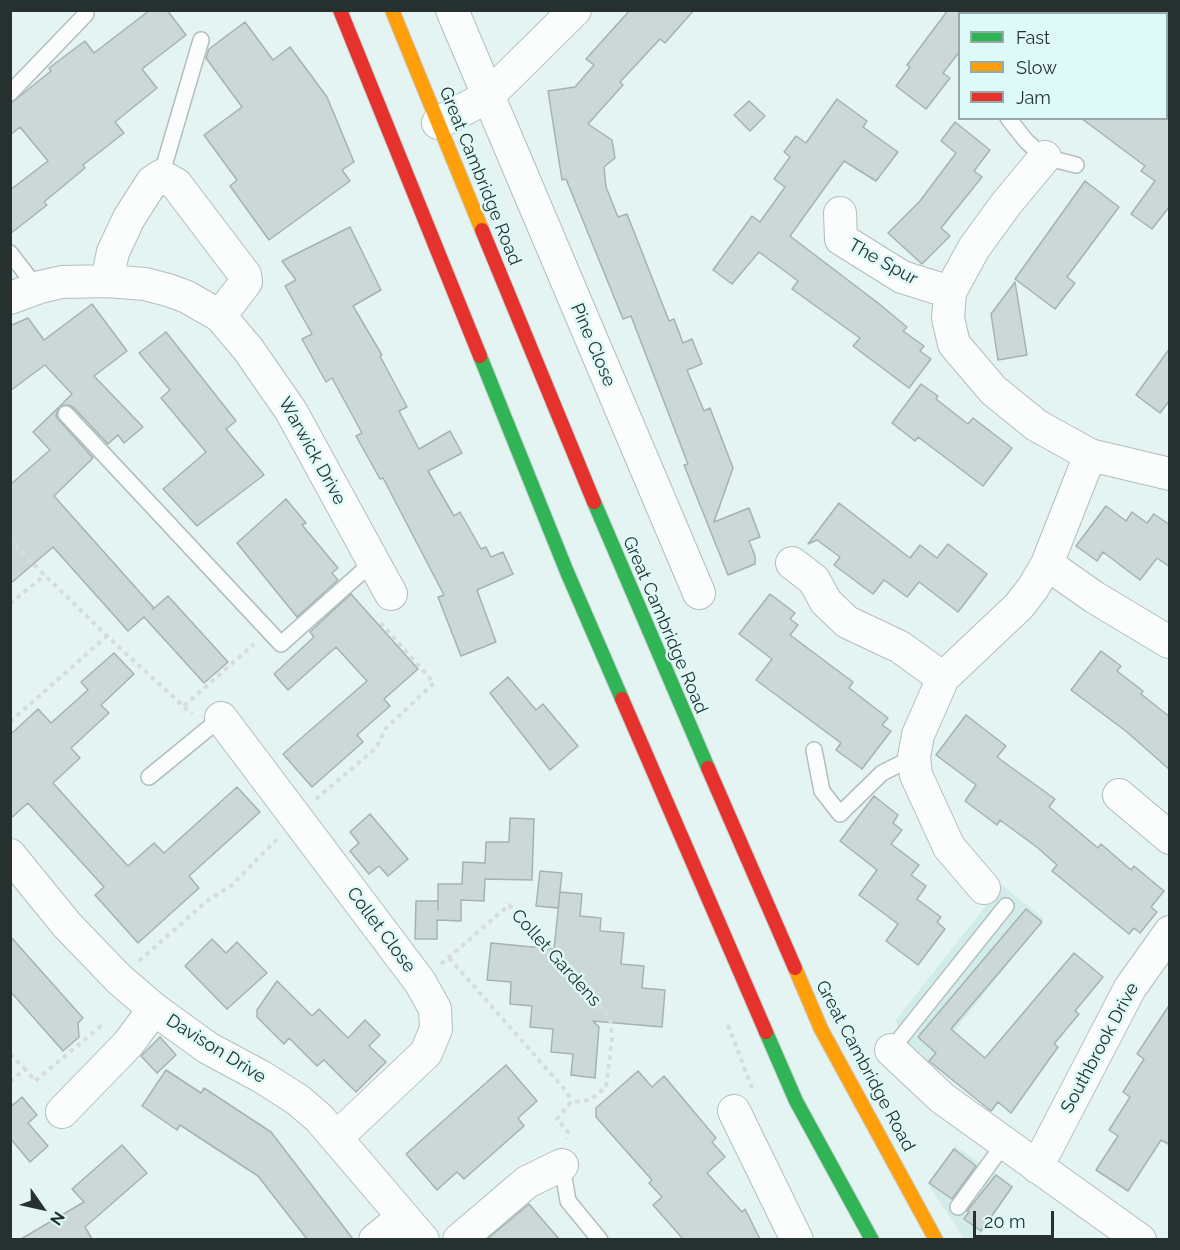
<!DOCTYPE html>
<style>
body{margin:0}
#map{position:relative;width:1180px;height:1250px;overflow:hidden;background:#e4f4f2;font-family:Raleway,sans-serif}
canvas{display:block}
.frame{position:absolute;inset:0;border:12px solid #25302f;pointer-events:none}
.legend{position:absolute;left:958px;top:12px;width:210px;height:108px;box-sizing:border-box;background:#defaf8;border:2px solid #94a9a8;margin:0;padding:8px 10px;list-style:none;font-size:18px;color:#25302f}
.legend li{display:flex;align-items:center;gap:12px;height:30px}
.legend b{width:30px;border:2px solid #94a9a8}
.north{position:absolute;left:12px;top:1178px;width:60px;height:60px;-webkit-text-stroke:4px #defaf8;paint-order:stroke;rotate:124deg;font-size:16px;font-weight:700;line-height:24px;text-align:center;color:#25302f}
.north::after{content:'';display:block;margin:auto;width:21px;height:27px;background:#25302f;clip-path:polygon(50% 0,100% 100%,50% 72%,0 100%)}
.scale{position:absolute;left:973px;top:1211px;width:81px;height:27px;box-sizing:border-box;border:3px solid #25302f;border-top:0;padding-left:8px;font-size:18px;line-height:21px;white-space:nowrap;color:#25302f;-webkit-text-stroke:4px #defaf8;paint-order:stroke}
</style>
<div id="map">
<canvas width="1180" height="1250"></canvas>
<div class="frame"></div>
<ul class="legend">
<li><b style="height:8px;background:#30b455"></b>Fast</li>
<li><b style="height:8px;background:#ff9f0a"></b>Slow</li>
<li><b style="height:8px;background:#e5322d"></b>Jam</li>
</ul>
<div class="north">N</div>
<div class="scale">20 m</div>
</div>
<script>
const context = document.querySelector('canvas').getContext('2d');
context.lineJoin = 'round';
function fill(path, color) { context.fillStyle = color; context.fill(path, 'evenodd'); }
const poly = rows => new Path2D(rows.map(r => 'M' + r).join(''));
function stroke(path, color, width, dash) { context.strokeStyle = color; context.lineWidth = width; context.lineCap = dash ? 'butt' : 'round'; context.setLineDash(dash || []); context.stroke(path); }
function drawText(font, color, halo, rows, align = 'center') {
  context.font = font + ' Raleway,sans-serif'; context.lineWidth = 5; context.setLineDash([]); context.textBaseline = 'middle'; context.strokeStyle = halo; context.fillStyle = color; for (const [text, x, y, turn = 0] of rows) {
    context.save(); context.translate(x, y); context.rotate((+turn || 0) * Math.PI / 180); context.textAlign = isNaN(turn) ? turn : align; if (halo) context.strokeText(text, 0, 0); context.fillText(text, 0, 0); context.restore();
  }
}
fill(poly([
 [1002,885,1044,919,928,1064,899,1033,896,1020],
 [955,1146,1014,1186,978,1239,965,1240,928,1184]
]), '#d1ece9');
const building = poly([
 [150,10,167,10,186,35,142,69,157,88,115,122,124,133,83,165,85,168,44,202,47,205,10,234,10,190,48,161,20,127,10,135,10,104,51,71,49,68,85,41,94,53,150,10],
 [630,10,694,10,665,43,660,39,620,82,623,85,588,124,612,140,615,158,604,167,606,187,618,217,627,214,669,321,674,319,683,343,692,339,702,364,687,370,704,411,710,408,733,468,714,522,749,508,760,537,749,541,755,556,755,564,728,575,684,465,688,464,631,316,623,319,566,179,562,180,548,91,575,87,594,65,586,59,630,10],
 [948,10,960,10,960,51,943,73,950,78,926,109,896,86,910,67,907,65,948,10],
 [245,22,273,60,290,47,327,97,354,162,342,170,350,181,269,240,230,186,237,180,204,135,242,107,206,58,209,49,245,22],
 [837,99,867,121,863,127,898,152,876,181,844,161,790,236,878,303,907,327,903,331,924,346,920,351,931,359,909,388,853,346,860,338,792,289,798,281,759,252,732,284,713,270,752,216,760,222,785,187,774,179,790,157,784,152,796,136,806,143,837,99],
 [749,101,765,116,750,131,734,115,749,101],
 [1081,118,1170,118,1170,206,1152,229,1131,214,1155,181,1141,171,1145,166,1081,118],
 [955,122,990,150,974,171,982,177,941,228,950,236,922,264,888,233,920,201,956,153,941,141,955,122],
 [1085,181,1119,207,1067,277,1075,283,1055,309,1015,279,1085,181],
 [350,227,381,290,353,306,382,355,380,356,407,407,399,411,419,449,450,431,462,453,428,471,454,516,460,512,481,549,486,547,491,557,503,552,513,574,477,590,496,642,461,656,438,597,444,595,383,478,380,479,356,436,362,433,332,378,326,382,302,339,312,334,285,286,296,280,282,261,350,227],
 [1015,282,1027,355,998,360,991,314,1015,282],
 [92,304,127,351,94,376,143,427,124,443,118,435,108,444,73,407,68,405,60,406,72,394,45,365,10,391,10,326,28,318,44,340,92,304],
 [166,332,236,421,226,429,264,475,197,526,163,489,206,452,161,398,170,390,139,353,166,332],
 [1170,348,1170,400,1160,413,1136,395,1170,348],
 [921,384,938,396,936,399,968,424,973,418,1012,448,983,486,918,437,915,441,892,423,921,384],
 [59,407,56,416,59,420,93,458,54,496,154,608,152,610,168,596,228,662,204,683,144,617,128,631,53,547,10,584,10,485,50,450,33,432,59,407],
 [286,499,306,523,302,525,338,568,332,573,338,580,297,617,237,543,286,499],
 [839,503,910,558,920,545,937,558,948,544,987,574,958,612,919,582,907,597,884,580,873,594,834,565,840,557,817,540,808,544,839,503],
 [1106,506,1126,521,1132,512,1147,523,1154,514,1170,525,1170,567,1157,558,1140,580,1103,552,1097,561,1076,546,1106,506],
 [351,594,418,669,384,699,390,706,357,735,363,742,312,787,283,754,367,681,336,647,288,690,274,674,314,637,310,632,351,594],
 [770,594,795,613,790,619,798,625,790,635,853,682,849,688,888,718,882,725,891,731,862,769,836,750,841,743,756,680,772,659,739,634,770,594],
 [1101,651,1121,666,1117,671,1143,691,1141,694,1170,717,1170,770,1127,732,1071,690,1101,651],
 [114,653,134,674,101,705,109,713,71,748,80,758,53,783,97,832,128,866,154,843,164,853,237,787,260,812,189,876,199,888,138,943,95,895,104,887,28,803,10,819,10,735,38,709,51,723,88,690,81,682,114,653],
 [508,677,536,710,543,704,578,746,550,770,490,693,508,677],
 [966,715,1006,746,997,757,1055,799,1049,807,1098,848,1101,844,1131,870,1134,866,1164,891,1151,907,1157,912,1140,933,1134,928,1129,934,1052,871,1057,865,1038,848,1000,820,997,825,965,801,976,785,936,755,966,715],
 [874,796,898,815,893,823,902,830,891,844,919,865,911,875,926,886,917,899,941,917,937,922,945,929,918,965,886,941,898,924,859,895,877,870,840,841,874,796],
 [370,814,408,859,388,876,379,866,369,874,350,851,359,843,350,832,370,814],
 [510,818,534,819,532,880,485,879,484,901,461,900,461,921,437,920,437,939,415,939,416,901,438,901,438,910,438,884,462,884,463,862,485,863,486,842,509,842,510,818],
 [540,871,562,873,558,908,536,906,540,871],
 [560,892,582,894,580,916,601,918,600,931,624,933,621,964,644,966,642,988,665,990,662,1027,593,1021,599,1027,595,1078,571,1075,573,1054,551,1052,553,1029,530,1027,532,1006,510,1004,511,982,487,980,491,943,554,949,560,892],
 [1026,909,1042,922,951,1029,985,1058,1074,953,1103,977,1075,1011,1079,1014,1054,1044,1058,1047,1011,1113,998,1102,991,1111,929,1061,936,1053,918,1037,1026,909],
 [10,936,83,1018,78,1023,79,1037,63,1051,10,991,10,936],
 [212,939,226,953,237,942,267,973,227,1009,185,966,212,939],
 [277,981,312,1016,319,1009,348,1038,365,1020,380,1035,369,1046,386,1062,356,1092,324,1060,317,1066,289,1038,284,1044,257,1017,257,1010,277,981],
 [1170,1004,1170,1145,1161,1140,1128,1191,1096,1170,1118,1136,1109,1130,1130,1097,1123,1092,1144,1059,1137,1054,1170,1004],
 [160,1037,176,1055,157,1073,141,1056,160,1037],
 [506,1065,537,1101,518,1118,524,1126,464,1179,457,1172,437,1190,406,1154,506,1065],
 [166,1070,201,1093,204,1088,271,1132,353,1239,307,1239,258,1176,180,1125,177,1130,142,1106,166,1070],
 [638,1071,652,1087,664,1076,716,1138,712,1142,725,1157,707,1173,742,1212,745,1209,760,1239,683,1239,653,1205,662,1197,649,1183,652,1180,596,1117,596,1108,638,1071],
 [22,1097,37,1115,28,1123,48,1146,30,1162,10,1138,10,1102,13,1105,22,1097],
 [122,1145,147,1173,85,1227,92,1239,21,1239,84,1202,72,1189,122,1145],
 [954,1149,976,1166,952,1199,929,1183,954,1149],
 [996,1175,1012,1187,981,1231,964,1219,969,1212,967,1211,996,1175],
 [529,1204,559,1239,487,1239,529,1204]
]);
fill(building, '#ccd8d8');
stroke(building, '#a6b2b2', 1.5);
const lane = poly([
 [10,93,86,14],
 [1008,118,1027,142,1045,157,1076,165],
 [161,176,201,40],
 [10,253,37,288],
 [66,414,281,644,373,562],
 [814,750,822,791,840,814,882,773,914,757],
 [149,777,221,718],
 [891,1050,1006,906],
 [562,1165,568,1201,600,1240],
 [958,1207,1004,1144]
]);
const street = poly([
 [452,10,699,593],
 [438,123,487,97,575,10],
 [1045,157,1006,204,974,248,950,292,948,318,954,344,993,390,1036,425,1090,455,1170,474],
 [840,213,841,239,902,277,950,292],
 [107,281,113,252,129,218,152,182,161,176,176,184,245,275,246,282,220,316],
 [10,298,40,287,62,282,107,281,145,284,168,290,187,297,220,316,248,349,291,411,391,594],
 [792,563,814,580,826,602,847,622,900,647,943,678,1019,606,1033,588,1047,564,1090,455],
 [1047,564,1094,597,1169,642],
 [943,678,918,735,914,757,916,775,949,847,984,888],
 [221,718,420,982,435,1009,436,1029,426,1053,337,1137],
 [1119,795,1170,838],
 [10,855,67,925,119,979,154,1009,208,1048,262,1077,298,1100,319,1118,423,1240],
 [891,1050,942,1098,1140,1240],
 [734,1111,797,1240],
 [62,1112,128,1044,154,1009],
 [1037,1167,1130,988,1170,932],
 [375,1240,403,1217],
 [459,1240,527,1182,562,1165]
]);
const fast = poly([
 [480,356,567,572,622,699],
 [594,502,708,768],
 [766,1032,796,1101,872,1240]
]);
const slow = poly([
 [392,10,482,230],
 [795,968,821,1029,936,1240]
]);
const jam = poly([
 [340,10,480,356],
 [482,230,594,502],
 [622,699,766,1032],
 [708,768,795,968]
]);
stroke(lane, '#b1bebd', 18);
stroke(street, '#b1bebd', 34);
stroke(fast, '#c6cecd', 16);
stroke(slow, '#c6cecd', 16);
stroke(jam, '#c6cecd', 16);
stroke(poly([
 [10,538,25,556,107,636,192,714],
 [10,604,45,575],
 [184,706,254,644],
 [10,722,107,636],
 [316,799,376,748,386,728,434,683,379,621],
 [449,958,567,1092,571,1102],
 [139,961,207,901,232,885,277,839],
 [441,964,509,905,610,1018,612,1039,606,1087,590,1100,571,1102,557,1119,568,1132,567,1139],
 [728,1025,752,1088],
 [10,1054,25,1069],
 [10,1082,25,1069,35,1081,101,1026,105,1028]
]), '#d7dbdb', 4, [4.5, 4.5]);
stroke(lane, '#fbfdfd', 15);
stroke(street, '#fbfdfd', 32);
stroke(fast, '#30b455', 14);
stroke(slow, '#ff9f0a', 14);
stroke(jam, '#e5322d', 14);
drawText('18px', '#25302f', '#defaf8', [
 ["Great Cambridge Road",480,176,68],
 ["The Spur",883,262,29],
 ["Pine Close",593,345,67],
 ["Warwick Drive",312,451,61],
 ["Great Cambridge Road",665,625,67],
 ["Collet Close",381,930,53],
 ["Collet Gardens",556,958,48],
 ["Southbrook Drive",1100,1048,-62],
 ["Davison Drive",216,1049,32],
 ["Great Cambridge Road",865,1066,62]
]);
</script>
